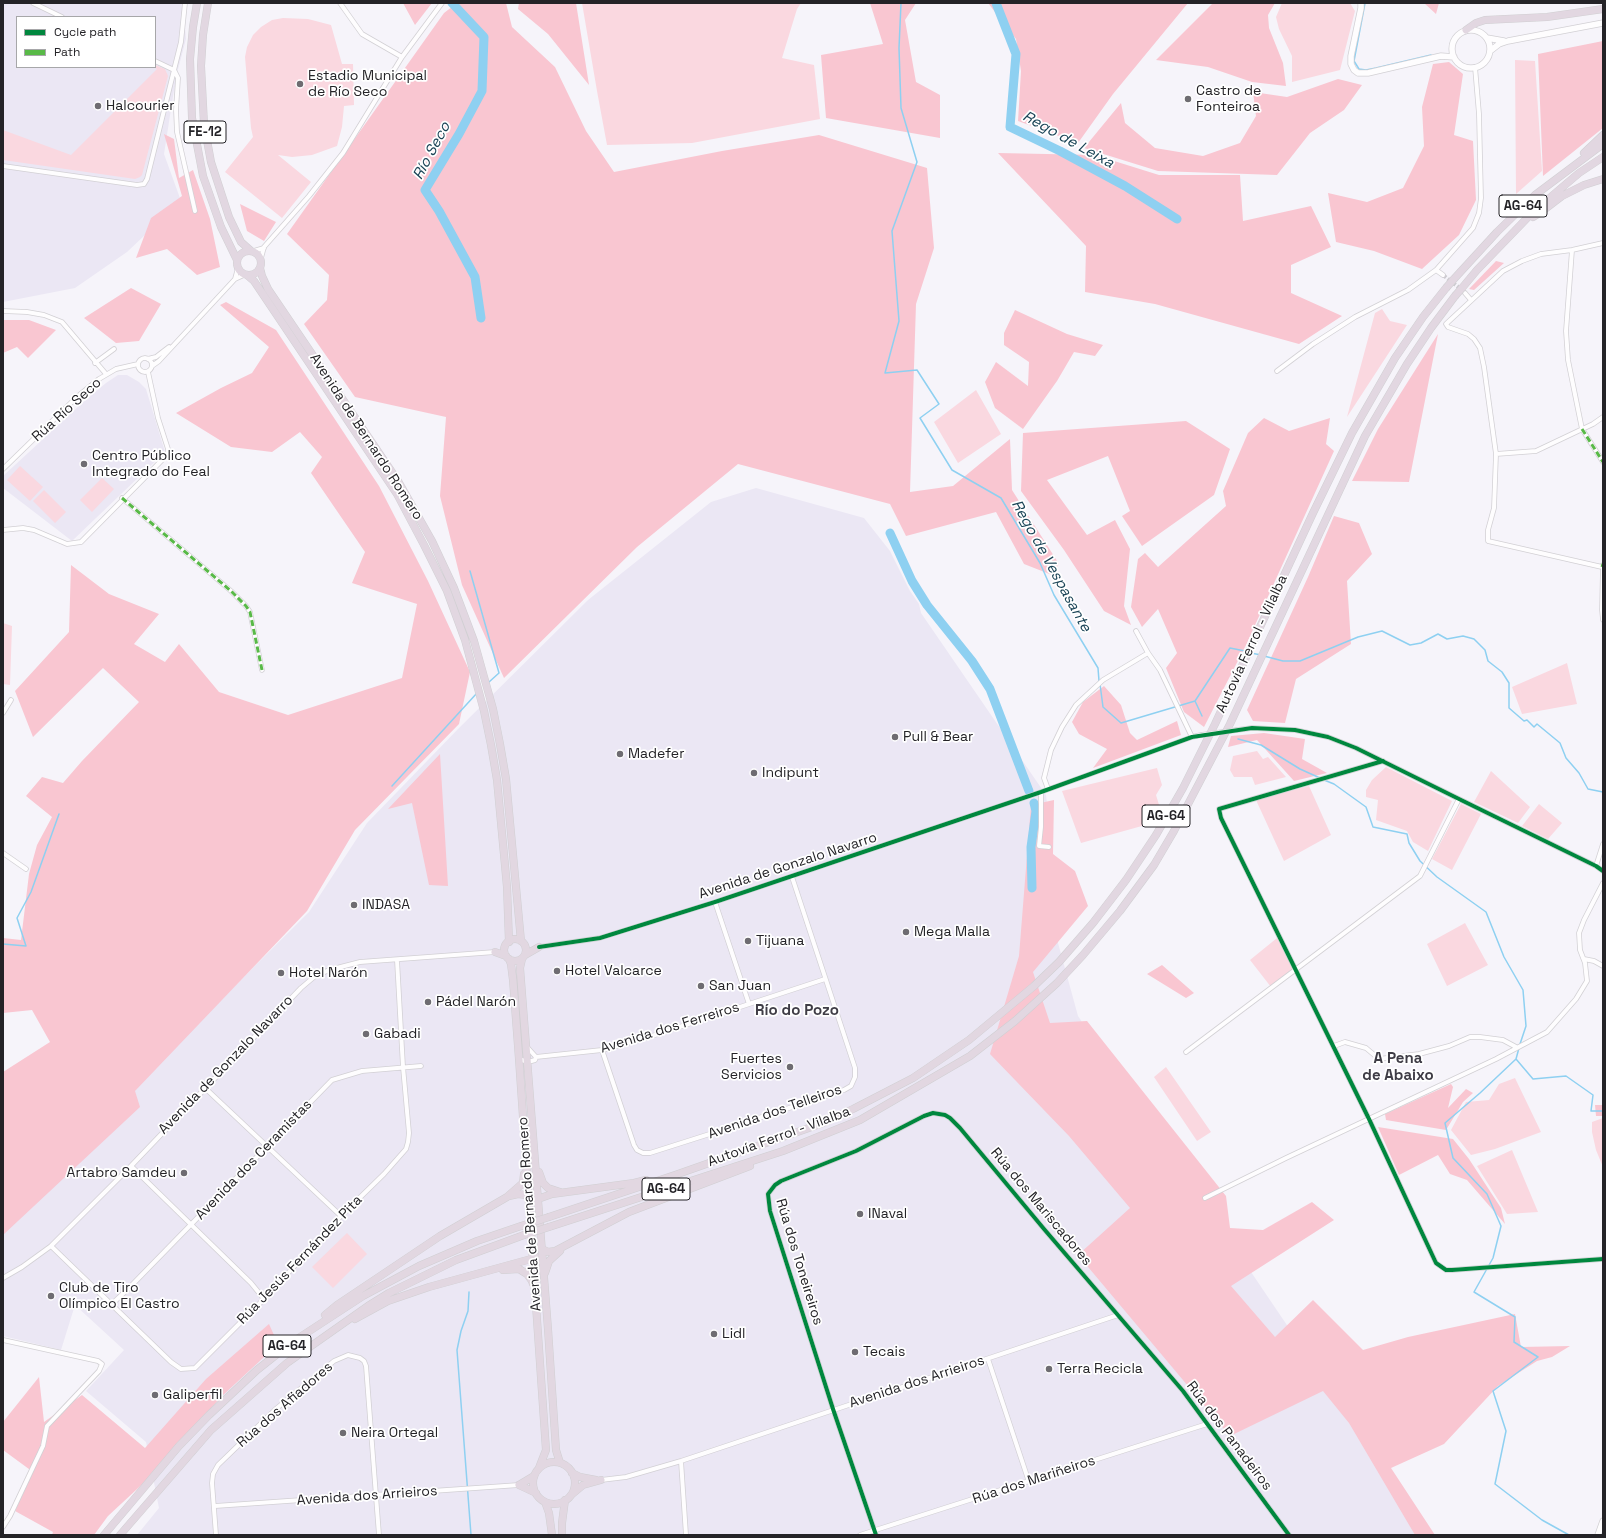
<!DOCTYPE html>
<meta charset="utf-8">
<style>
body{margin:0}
#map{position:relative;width:1606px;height:1538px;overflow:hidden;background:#f6f4fa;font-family:"Space Grotesk",sans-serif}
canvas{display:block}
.frame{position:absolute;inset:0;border:4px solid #242327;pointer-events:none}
.legend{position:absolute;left:16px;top:16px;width:140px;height:52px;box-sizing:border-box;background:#fff;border:1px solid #a7a7a9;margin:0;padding:5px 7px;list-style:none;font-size:12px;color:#242327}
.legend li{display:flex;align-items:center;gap:8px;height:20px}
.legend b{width:20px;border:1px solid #a7a7a9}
</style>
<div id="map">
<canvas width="1606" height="1538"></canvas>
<div class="frame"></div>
<ul class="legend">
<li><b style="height:5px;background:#00873e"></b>Cycle path</li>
<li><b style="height:5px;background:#58b947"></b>Path</li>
</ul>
</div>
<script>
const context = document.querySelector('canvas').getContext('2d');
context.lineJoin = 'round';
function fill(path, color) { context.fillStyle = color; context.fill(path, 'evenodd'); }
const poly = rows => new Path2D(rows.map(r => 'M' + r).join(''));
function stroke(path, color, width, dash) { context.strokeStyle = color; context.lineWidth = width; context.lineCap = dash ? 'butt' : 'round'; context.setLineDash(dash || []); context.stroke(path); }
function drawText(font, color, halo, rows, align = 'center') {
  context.font = font + ' "Space Grotesk",sans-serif'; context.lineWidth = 3.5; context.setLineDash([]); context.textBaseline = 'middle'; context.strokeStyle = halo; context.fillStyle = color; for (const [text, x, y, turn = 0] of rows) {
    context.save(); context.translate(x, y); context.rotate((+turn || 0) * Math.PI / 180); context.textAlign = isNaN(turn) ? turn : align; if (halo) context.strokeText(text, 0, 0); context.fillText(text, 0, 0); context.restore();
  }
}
fill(poly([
 [3,3,183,3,186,39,176,77,164,154,181,201,127,252,75,288,3,302],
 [17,17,155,17,155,67,17,67],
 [118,375,127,375,139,382,146,389,165,452,72,541,3,488,3,476,80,405,106,383],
 [756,488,864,518,890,551,910,591,919,604,921,613,1046,795,1059,907,1058,943,1078,1016,1420,1522,1424,1535,137,1535,159,1508,146,1442,86,1391,124,1350,75,1305,61,1350,3,1336,3,1234,134,1086,309,912,367,823,458,729,588,600,711,502]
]), '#ebe7f4');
fill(poly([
 [582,3,801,3,797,9,782,58,814,65,820,119,692,143,607,145,597,91],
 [1282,3,1350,3,1355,11,1340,70,1292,82,1292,56,1279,29,1276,17],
 [283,18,308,19,331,25,342,64,353,64,354,105,344,106,342,127,337,146,312,155,292,157,278,155,311,182,282,218,225,172,253,137,251,128,245,57,247,47,253,35,261,27,272,20],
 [1515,60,1535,61,1542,171,1516,194],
 [155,65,165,69,168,76,142,175,140,177,135,179,3,160,3,130,71,155,157,69,153,67,155,67],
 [1382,309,1390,321,1407,325,1347,417,1375,313],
 [976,390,1001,434,958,463,934,422],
 [20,466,43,487,30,501,7,480],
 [102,478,114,489,92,512,80,500],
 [44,490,66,512,55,523,33,501],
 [3,623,12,626,10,685,3,684],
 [1567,663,1577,704,1522,714,1512,687],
 [1257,751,1263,759,1268,757,1286,777,1255,785,1252,777,1234,777,1230,770,1233,756],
 [1386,767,1452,801,1428,851,1413,842,1407,831,1376,820,1378,800,1366,797,1366,790,1372,780],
 [1157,768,1162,785,1156,795,1160,808,1149,824,1081,843,1062,791],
 [1491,771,1530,807,1518,823,1474,802],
 [1309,786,1331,835,1284,861,1256,800],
 [1461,804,1481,814,1452,870,1432,859],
 [1539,804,1562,823,1548,839,1522,826],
 [1465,923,1488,965,1447,986,1427,944],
 [1277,938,1293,970,1271,987,1250,960],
 [1166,1067,1211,1132,1197,1141,1154,1077],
 [1515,1078,1541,1132,1495,1149,1471,1155,1451,1130,1466,1102,1489,1100,1499,1084],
 [1603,1118,1603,1167,1596,1150,1592,1132,1592,1122],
 [1512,1150,1538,1212,1507,1214,1477,1166],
 [347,1233,367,1254,333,1288,312,1267]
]), '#fad8e0');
fill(poly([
 [403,3,432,3,415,25],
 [457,3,506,3,512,27,555,67,586,131,614,172,722,151,819,135,927,168,934,248,916,304,910,492,953,486,1010,439,1012,490,1059,564,1052,575,1024,564,996,512,906,536,890,504,738,464,637,547,504,678,462,585,440,496,446,417,355,397,304,324,327,300,329,275,287,234,444,13],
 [519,3,576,3,589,85,548,34,518,9],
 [870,3,916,3,905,20,916,82,940,95,940,138,826,118,821,55,883,44],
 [988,3,1188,3,1113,94,1078,143,1018,121,1021,71,1016,39],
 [1213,3,1275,3,1268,15,1269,28,1283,63,1286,86,1252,82,1208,67,1156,60],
 [1424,3,1439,3,1436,14],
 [1603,41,1603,128,1543,176,1538,54],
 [1449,62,1463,74,1454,135,1473,141,1476,200,1459,235,1422,269,1374,251,1336,242,1328,193,1367,202,1403,188,1424,146,1422,107,1433,64],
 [1338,79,1362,85,1344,110,1310,133,1277,175,1158,171,1084,148,1121,103,1125,123,1155,148,1203,156,1240,143,1256,116,1253,92,1287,97],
 [164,134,174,139,179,178,193,170,210,219,220,267,197,275,167,249,136,258,151,218,182,196],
 [998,153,1095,155,1159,175,1240,175,1243,221,1311,206,1331,247,1291,265,1291,293,1342,316,1299,344,1155,304,1085,292,1086,246],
 [240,204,276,222,264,241,247,231],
 [1496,261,1504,263,1474,290,1469,289],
 [131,288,161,304,139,341,116,343,84,318],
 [226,302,276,330,379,486,428,581,470,672,459,724,355,830,307,911,135,1091,140,1107,3,1235,3,1072,50,1042,32,1010,3,1013,3,938,21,940,29,874,37,845,52,817,26,796,42,777,63,783,82,761,139,702,103,668,33,737,15,691,69,632,71,565,109,594,159,614,134,644,165,662,179,644,219,692,288,715,402,678,417,604,352,583,365,552,311,473,322,457,300,432,272,452,231,447,176,413,221,388,252,373,269,347,220,305],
 [1015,310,1067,334,1103,345,1095,356,1074,352,1057,381,1023,429,995,408,985,382,996,362,1028,386,1029,362,1004,345,1004,333],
 [3,320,29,320,56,330,28,358,17,347,3,353],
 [1438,334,1409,482,1352,481,1378,429],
 [1264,418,1289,431,1330,418,1326,444,1334,451,1246,645,1204,727,1184,712,1166,668,1177,653,1158,609,1142,627,1131,607,1138,559,1145,553,1158,567,1226,506,1223,491,1248,433],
 [1186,421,1230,449,1214,495,1142,546,1122,516,1130,511,1108,456,1047,480,1087,535,1115,520,1130,549,1124,606,1131,625,1104,611,1064,550,1021,491,1023,433],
 [1334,516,1359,523,1372,554,1347,581,1351,644,1296,679,1285,723,1253,721,1247,710,1308,577],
 [1104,686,1121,705,1130,733,1137,740,1177,721,1181,735,1093,768,1107,749,1079,734,1072,722,1083,702],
 [1264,733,1305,739,1302,759,1327,773,1294,781,1257,740,1228,747,1231,736],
 [440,754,448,886,429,885,412,803,388,809],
 [1054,800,1053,854,1075,871,1088,906,1033,972,1050,1023,1087,1021,1226,1196,1230,1228,1263,1230,1312,1202,1334,1220,1231,1286,1275,1337,1313,1300,1363,1350,1408,1337,1515,1314,1521,1347,1570,1346,1552,1357,1537,1361,1498,1386,1444,1444,1391,1468,1435,1535,1415,1535,1349,1423,1323,1391,1230,1436,1078,1255,1130,1208,1069,1136,990,1054,1019,956,1031,805],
 [1162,965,1194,993,1186,998,1147,974],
 [1451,1084,1453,1087,1448,1108,1466,1089,1473,1093,1463,1102,1446,1130,1386,1120,1385,1114],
 [1595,1105,1603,1105,1603,1116,1596,1116],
 [1378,1127,1453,1139,1469,1159,1501,1208,1505,1224,1467,1180,1450,1174,1438,1155,1399,1175],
 [269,1324,278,1344,221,1397,149,1478,108,1516,94,1535,52,1535,53,1532,15,1511,33,1472,3,1450,3,1422,39,1377,44,1422,82,1395,145,1448,206,1379]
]), '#f9c6d1');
stroke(poly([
 [901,3,899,48,901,108,917,162,892,231,899,321,885,373,917,370,939,404,920,418,952,470,1001,498,1040,563,1054,595,1098,668,1099,681],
 [1365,3,1354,61,1359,69,1366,70,1376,68,1431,55],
 [470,571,499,673,489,682],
 [1251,653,1261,655],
 [1264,656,1283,661,1300,661,1358,637,1382,631,1410,645,1421,643,1438,634,1447,639,1463,636,1474,639,1485,650,1488,661,1502,672,1509,683,1509,708,1524,721,1527,720,1534,727,1537,724,1560,743,1566,758,1579,773,1588,789,1603,792],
 [1100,684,1103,707,1121,723,1195,701,1202,716],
 [1195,701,1230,648,1245,651],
 [1238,739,1261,745,1300,769,1320,778],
 [1324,780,1334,784,1366,807,1373,827,1407,834,1409,843,1420,861,1437,877,1486,912,1504,957,1523,990,1526,1026,1520,1044],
 [392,786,477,693],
 [3,944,26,946,17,918,31,892,59,814],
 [1519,1048,1516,1059,1480,1093,1445,1123,1453,1158,1487,1194,1501,1226,1493,1258,1474,1292,1515,1317,1514,1342,1538,1357,1493,1391,1506,1431,1495,1484,1542,1520,1569,1535],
 [1516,1059,1533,1079,1566,1076,1593,1095,1591,1111,1603,1111],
 [469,1292,468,1311,461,1331,457,1350,471,1535]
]), '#8ed0f1', 1.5);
stroke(poly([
 [452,3,484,37,482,91,459,134,425,190,439,211,475,277,481,318],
 [996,3,1016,54,1010,127,1060,151,1125,186,1177,219],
 [890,533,912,581,927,605,972,661,990,689,1029,791],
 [1032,888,1031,847,1036,811,1034,803]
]), '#8ed0f1', 9);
stroke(poly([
 [1443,275,1462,290]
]), '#cccad0', 4, [4, 2]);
const street = poly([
 [33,3,62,17],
 [185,3,181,42,174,70,178,78,176,110,177,132,195,211],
 [340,3,362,34,402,57],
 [3,166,137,185,144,184,147,179,174,70,155,61],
 [1572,250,1566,331,1568,360,1582,429,1603,462],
 [254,251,264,248],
 [261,258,264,247,309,196,343,153,402,57,442,3],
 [1436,270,1443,275],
 [235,279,238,268],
 [1465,293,1471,300],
 [3,311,27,312,44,315,62,322,106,374],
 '138 365a7 7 0 1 1 14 0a7 7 0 1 1-14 0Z',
 [148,359,156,357,169,347],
 [95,363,114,349],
 [152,366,159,361,235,279,246,274],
 [1277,371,1313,344,1355,317,1408,290,1436,270,1473,228,1479,213,1481,198,1479,114,1475,67],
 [1496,454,1536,451,1593,424,1603,417],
 [3,469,77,397,99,379,116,369,138,364],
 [122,498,231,591,246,606,250,612,262,670],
 [3,530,23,528,34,530,67,544,81,542,168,454,168,449,158,418,148,372],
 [1603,565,1602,610,1603,620],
 [1602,567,1488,541,1488,530,1494,508,1496,454,1484,367,1480,348,1474,339,1468,334,1448,327,1446,324,1503,271,1522,261,1541,254,1572,250,1603,243],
 [1136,631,1148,653,1160,670,1192,737],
 [3,713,11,700],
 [1237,730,1252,728,1295,730,1328,737,1356,748,1459,799,1596,866,1603,871],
 [1383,761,1219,809,1221,818,1369,1119,1436,1263,1446,1270,1452,1270,1603,1259],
 [1048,789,1044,778,1051,750,1062,727,1076,705,1103,680,1148,653],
 [1041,792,1041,827,1039,846,1049,847],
 [3,853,26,869],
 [1596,866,1603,844],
 [715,902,749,1004],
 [539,947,600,938,715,902,1041,792,1192,737,1201,735],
 [1584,959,1594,961,1603,966],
 [1334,1046,1345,1042,1366,1048,1379,1059,1419,1054,1449,1046,1470,1037,1480,1037,1503,1040,1516,1047],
 [602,1050,634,1145,637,1150,643,1153,650,1153,719,1131,844,1090,851,1086,855,1077,855,1068,792,877],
 [1186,1052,1420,876,1459,799],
 [536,1057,602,1050,649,1037,825,979],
 [519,1059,528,1062,535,1060,536,1057,527,1047],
 [204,1087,341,1216],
 [131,1166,251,1283,264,1299],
 [1205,1198,1286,1158,1496,1059,1547,1032,1576,999,1587,981,1585,963,1580,950,1579,933,1584,920,1603,883],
 [51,1246,171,1362,181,1369,195,1368,264,1299,341,1216,384,1174,406,1149,408,1142,409,1133,403,1067,397,960],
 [3,1278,22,1267,51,1246,131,1166,301,988,314,977,329,970,360,962,495,952],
 [112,1304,130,1287,332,1080,362,1071,421,1066],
 [3,1340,98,1361,102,1364,99,1371,47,1426,43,1446,10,1516,3,1527],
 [988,1359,1029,1482],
 [681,1461,686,1535],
 [601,1480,626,1477,681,1461,1118,1315],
 [215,1506,519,1485],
 [216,1535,212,1483,213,1474,218,1465,277,1408,334,1361,348,1355,360,1358,364,1361,366,1366,379,1535],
 [860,1535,1207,1424],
 [876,1535,833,1409,770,1211,768,1194,775,1185,781,1181,856,1151,924,1116,933,1113,945,1115,950,1118,960,1128,1044,1229,1183,1391,1289,1535]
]);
const secondary = poly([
 [1361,3,1361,8,1351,56,1351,64,1354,70,1358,73,1368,73,1441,56,1454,57],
 '1452 49a19 19 0 1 1 38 0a19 19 0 1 1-38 0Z',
 [1487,38,1504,41],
 [1490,51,1499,44,1508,41,1603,23],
 [1598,1535,1603,1521]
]);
const highway = poly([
 [197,3,193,27,190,59,192,118,203,176,221,227,237,260],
 [208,3,203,35,201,66,204,124,211,162,229,217,241,242,250,250],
 [1466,30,1476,23,1485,20,1547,17,1603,9],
 [1584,153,1603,135],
 [1533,217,1541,212,1562,196,1584,185,1603,179],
 '237 263a12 12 0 1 1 24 0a12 12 0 1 1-24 0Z',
 [260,268,262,276,268,289,398,481,432,541,454,588,474,641,493,709,500,744,506,779,521,941],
 [247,275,254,281,397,494,424,545,447,591,465,640,484,711,491,745,497,780,507,887,509,942],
 [1453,280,1497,232,1535,195,1603,144],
 [1462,288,1477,270,1532,213,1579,173,1603,157],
 '504 950a11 11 0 1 1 22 0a11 11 0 1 1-22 0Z',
 [495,952,506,956],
 [525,955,539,947],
 [509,959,511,964,513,980,519,1059,546,1450,539,1468],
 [522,959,520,968,548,1329,556,1450,560,1463],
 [539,1172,543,1183,548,1188,560,1192],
 [509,1196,518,1194,526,1195,531,1199],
 [535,1200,552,1194,634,1183,646,1180],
 [549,1217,675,1175,823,1123,853,1109,913,1078,969,1040,1034,986,1059,962,1093,923,1126,880,1156,835,1183,788,1215,724,1313,513,1352,433,1395,358,1423,317,1446,288],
 [549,1227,783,1151,860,1120,970,1056,1015,1021,1057,983,1083,955,1120,911,1154,865,1174,831,1230,724,1365,436,1407,364,1431,328,1455,296],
 [540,1248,548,1252,555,1251,629,1212,750,1166],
 [503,1270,519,1269,527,1274,532,1281,533,1284],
 [545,1273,549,1261,560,1251],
 [325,1315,337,1305,440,1236,507,1197,523,1183,524,1174],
 [355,1319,388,1301,429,1287,531,1259,535,1256],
 '533 1483a21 21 0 1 1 42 0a21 21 0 1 1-42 0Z',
 [572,1473,580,1477,596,1480],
 [519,1485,536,1493],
 [519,1485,534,1476],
 [571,1495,583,1485,601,1480],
 [545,1502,549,1513,552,1535],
 [104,1535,179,1446,209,1415,257,1370,291,1343,363,1296,419,1266,477,1241,521,1226],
 [120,1535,211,1430,287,1363,368,1306,389,1293,456,1260,524,1235],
 [562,1535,562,1523,565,1500]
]);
stroke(street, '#d2d0d4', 5.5);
stroke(secondary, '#d2d0d4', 7);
stroke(highway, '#d0cfd2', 8);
stroke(street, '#fefdfe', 4);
stroke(secondary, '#fefdfe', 5.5);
stroke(highway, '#e2d7e1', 7);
const streetBridge = poly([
 [1201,735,1237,730]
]);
const highwayBridge = poly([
 [1446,288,1453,280],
 [1455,296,1462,288],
 [521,1226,549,1217],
 [524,1235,549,1227]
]);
stroke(streetBridge, '#d2d0d4', 5.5, []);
stroke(highwayBridge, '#d0cfd2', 8, []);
stroke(streetBridge, '#fefdfe', 4);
stroke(highwayBridge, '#e2d7e1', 7);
stroke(poly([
 [1582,429,1603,462],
 [122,498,231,591,246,606,250,612,262,670],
 [1602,567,1603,564]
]), '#58b947', 3, [6, 3]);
stroke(poly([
 [1383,761,1219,809,1221,818,1369,1119,1436,1263,1446,1270,1452,1270,1603,1259],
 [539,947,600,938,715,902,1041,792,1192,737,1252,728,1295,730,1328,737,1356,748,1459,799,1596,866,1603,871],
 [876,1535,833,1409,770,1211,768,1194,775,1185,781,1181,856,1151,924,1116,933,1113,945,1115,950,1118,960,1128,1044,1229,1183,1391,1289,1535]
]), '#00873e', 4);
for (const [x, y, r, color] of [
 [300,84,4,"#6e6c71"],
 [1188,99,4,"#6e6c71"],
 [98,106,4,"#6e6c71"],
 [84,464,4,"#6e6c71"],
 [895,737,4,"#6e6c71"],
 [620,754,4,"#6e6c71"],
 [754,773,4,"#6e6c71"],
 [354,905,4,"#6e6c71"],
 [906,932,4,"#6e6c71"],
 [748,941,4,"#6e6c71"],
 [557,971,4,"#6e6c71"],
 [281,973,4,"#6e6c71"],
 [701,986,4,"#6e6c71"],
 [428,1002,4,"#6e6c71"],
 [366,1034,4,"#6e6c71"],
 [790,1067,4,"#6e6c71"],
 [184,1173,4,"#6e6c71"],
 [860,1214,4,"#6e6c71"],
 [51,1296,4,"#6e6c71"],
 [714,1334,4,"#6e6c71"],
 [855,1352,4,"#6e6c71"],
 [1049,1369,4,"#6e6c71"],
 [155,1395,4,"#6e6c71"],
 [343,1433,4,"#6e6c71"]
]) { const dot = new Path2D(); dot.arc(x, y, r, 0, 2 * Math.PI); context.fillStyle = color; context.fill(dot); stroke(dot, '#fff', 1.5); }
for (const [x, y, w] of [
 [205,132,42],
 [1523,206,48],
 [1166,816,48],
 [666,1189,48],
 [287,1346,48]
]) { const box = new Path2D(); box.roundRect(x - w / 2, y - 11, w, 22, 3); context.fillStyle = '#fff'; context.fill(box); stroke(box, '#242327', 1); }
drawText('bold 13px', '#242327', null, [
 ["FE-12",205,132],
 ["AG-64",1523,206],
 ["AG-64",1166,816],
 ["AG-64",666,1189],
 ["AG-64",287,1346]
]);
drawText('14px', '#242327', '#fff', [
 ["Estadio Municipal",308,76],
 ["de Río Seco",308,92],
 ["Castro de",1196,91],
 ["Fonteiroa",1196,107],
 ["Halcourier",106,106],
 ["Centro Público",92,456],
 ["Integrado do Feal",92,472],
 ["Pull & Bear",903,737],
 ["Madefer",628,754],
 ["Indipunt",762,773],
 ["INDASA",362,905],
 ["Mega Malla",914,932],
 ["Tijuana",756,941],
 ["Hotel Valcarce",565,971],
 ["Hotel Narón",289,973],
 ["San Juan",709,986],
 ["Pádel Narón",436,1002],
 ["Gabadi",374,1034],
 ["Fuertes",782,1059,"right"],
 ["Servicios",782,1075,"right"],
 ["Artabro Samdeu",176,1173,"right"],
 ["INaval",868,1214],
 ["Club de Tiro",59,1288],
 ["Olímpico El Castro",59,1304],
 ["Lidl",722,1334],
 ["Tecais",863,1352],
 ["Terra Recicla",1057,1369],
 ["Galiperfil",163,1395],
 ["Neira Ortegal",351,1433]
], 'left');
drawText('14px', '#242327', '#fff', [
 ["Rúa Río Seco",67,410,-42],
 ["Avenida de Bernardo Romero",366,437,57],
 ["Autovía Ferrol - Vilalba",1252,644,-65],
 ["Avenida de Gonzalo Navarro",788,866,-18],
 ["Avenida dos Ferreiros",670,1028,-17],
 ["Avenida de Gonzalo Navarro",226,1065,-46],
 ["Avenida dos Telleiros",775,1112,-19],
 ["Autovía Ferrol - Vilalba",779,1137,-20],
 ["Avenida dos Ceramistas",254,1160,-46],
 ["Rúa dos Mariscadores",1041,1207,50],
 ["Avenida de Bernardo Romero",530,1214,-94],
 ["Rúa Jesús Fernández Pita",300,1260,-46],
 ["Rúa dos Toneireiros",799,1262,73],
 ["Avenida dos Arrieiros",917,1382,-18],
 ["Rúa dos Afiadores",285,1405,-41],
 ["Rúa dos Panadeiros",1229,1436,53],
 ["Rúa dos Mariñeiros",1034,1480,-18],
 ["Avenida dos Arrieiros",367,1496,-4]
]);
drawText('italic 15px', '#1a4356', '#fff', [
 ["Rego de Leixa",1068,140,29],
 ["Río Seco",432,151,-62],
 ["Rego de Vespasante",1051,566,61]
]);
drawText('bold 15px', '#3f3d46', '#fff', [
 ["Río do Pozo",797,1011],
 ["A Pena",1398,1059],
 ["de Abaixo",1398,1076]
]);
</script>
